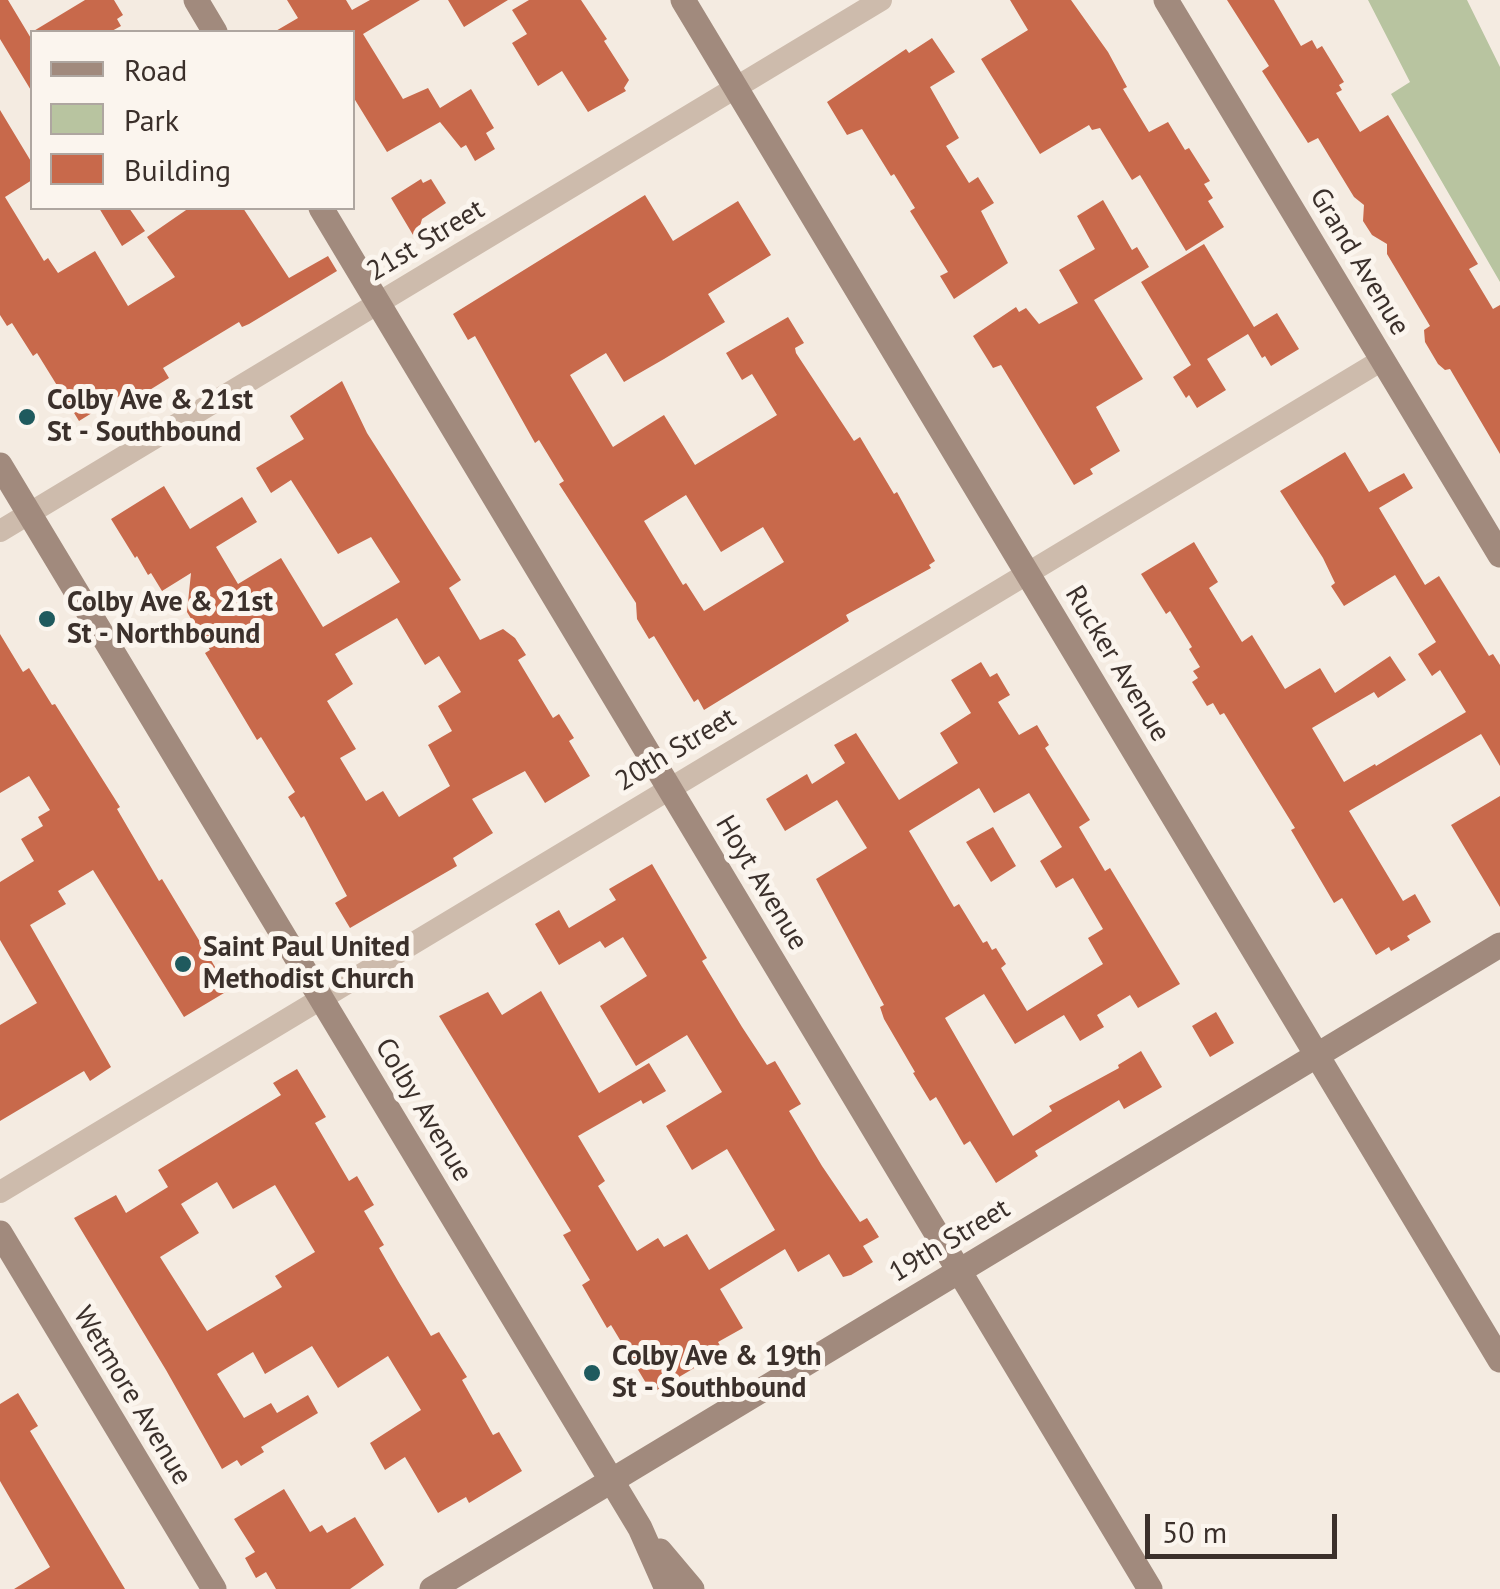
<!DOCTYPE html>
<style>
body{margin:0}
#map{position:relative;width:1500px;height:1589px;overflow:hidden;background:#f4ebe1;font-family:"PT Sans",sans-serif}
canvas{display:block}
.legend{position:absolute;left:30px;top:30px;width:325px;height:180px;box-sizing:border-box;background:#fbf5ee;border:2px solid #aea6a0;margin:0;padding:12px 18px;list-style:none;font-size:30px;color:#3b302b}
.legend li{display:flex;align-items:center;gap:20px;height:50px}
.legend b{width:50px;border:2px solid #aea6a0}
.scale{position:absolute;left:1145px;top:1514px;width:192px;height:45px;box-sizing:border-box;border:5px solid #3b302b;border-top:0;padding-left:12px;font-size:30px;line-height:35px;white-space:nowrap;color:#3b302b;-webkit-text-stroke:8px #fbf5ee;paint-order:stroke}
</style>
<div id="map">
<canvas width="1500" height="1589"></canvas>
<ul class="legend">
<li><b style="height:12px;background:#a18a7d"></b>Road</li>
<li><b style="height:28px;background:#b8c4a0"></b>Park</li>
<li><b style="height:28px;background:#c8694b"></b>Building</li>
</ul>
<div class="scale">50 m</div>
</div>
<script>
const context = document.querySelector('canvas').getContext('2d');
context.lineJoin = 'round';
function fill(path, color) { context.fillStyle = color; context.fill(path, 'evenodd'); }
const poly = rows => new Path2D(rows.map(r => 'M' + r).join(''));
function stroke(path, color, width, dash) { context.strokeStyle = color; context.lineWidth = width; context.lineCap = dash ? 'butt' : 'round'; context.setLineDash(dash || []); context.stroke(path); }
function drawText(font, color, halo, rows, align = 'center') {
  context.font = font + ' "PT Sans",sans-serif'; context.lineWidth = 10; context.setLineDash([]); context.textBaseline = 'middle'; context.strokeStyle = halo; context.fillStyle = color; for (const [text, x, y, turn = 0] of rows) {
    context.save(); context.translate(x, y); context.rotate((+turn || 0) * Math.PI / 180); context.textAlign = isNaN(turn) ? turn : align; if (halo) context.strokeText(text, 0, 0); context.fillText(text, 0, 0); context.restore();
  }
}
fill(poly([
 [1368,0,1467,0,1500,67,1500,282,1391,94,1410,82]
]), '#b8c4a0');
fill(poly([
 [0,0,8,0,32,40,32,92,0,39],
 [85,0,114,0,123,15,117,19,121,26,110,32,32,32],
 [287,0,346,0,352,10,370,0,420,0,363,34,403,99,428,88,440,108,471,89,494,128,486,133,495,149,475,161,466,145,461,148,440,122,387,152,352,95,352,32,274,32,298,18],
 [448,0,508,0,464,27],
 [529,0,581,0,607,39,604,41,629,80,624,88,626,91,588,112,562,71,538,86,512,43,527,34,512,10],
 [1010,0,1071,0,1108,52,1127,87,1123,89,1149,132,1168,122,1185,150,1189,148,1210,181,1204,184,1213,198,1208,201,1224,227,1186,251,1140,175,1132,180,1100,128,1092,130,1089,125,1040,154,981,59,1028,30],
 [1227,0,1274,0,1301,46,1312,40,1317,49,1322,46,1344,82,1339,85,1342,90,1336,93,1360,132,1388,115,1478,264,1469,269,1493,309,1500,305,1500,454,1450,369,1445,370,1438,364,1425,342,1424,330,1430,326,1387,254,1387,244,1372,235,1363,221,1364,205,1354,197,1318,138,1308,143,1262,71,1269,66],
 [932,38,955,72,930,87,959,138,946,146,969,183,978,177,994,203,981,211,1008,263,954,299,940,276,948,272,910,211,915,208,894,174,891,176,862,129,847,135,827,102,906,49,909,53],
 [0,110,32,163,32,180,5,197,44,261,48,258,58,273,95,251,128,306,175,277,147,237,189,208,243,208,289,278,328,256,337,271,249,324,242,327,239,322,163,368,169,378,140,396,134,387,79,421,37,353,33,356,12,323,7,326,0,315],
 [421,179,423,183,431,179,446,203,422,219,416,240,391,198],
 [645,195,673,241,738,201,771,255,708,294,725,322,664,359,624,382,606,353,570,375,613,447,664,415,695,465,777,415,752,374,742,380,726,353,788,317,804,343,795,348,796,353,854,441,860,437,894,494,897,492,935,561,929,565,931,568,846,615,849,621,704,710,698,699,694,702,654,636,649,639,637,619,636,603,559,484,564,481,539,440,535,443,475,336,468,340,453,314],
 [686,495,721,552,763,527,784,562,704,611,686,583,683,585,644,521],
 [1103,200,1132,250,1137,247,1149,267,1094,300,1143,379,1096,407,1120,451,1090,469,1093,474,1074,485,1001,365,993,368,973,336,1016,307,1019,312,1026,308,1039,324,1078,303,1059,270,1095,249,1077,216],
 [99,208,129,208,145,231,122,246],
 [1204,244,1254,327,1277,313,1299,349,1271,366,1265,356,1262,358,1248,334,1207,359,1226,390,1197,408,1189,395,1186,398,1173,377,1191,365,1141,282],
 [342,381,367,433,461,580,449,588,480,640,503,629,515,638,526,655,518,660,553,718,559,714,574,738,569,741,590,776,545,803,525,771,472,799,493,833,453,858,457,866,350,928,335,903,347,896,304,816,301,818,288,797,295,792,261,737,257,740,205,653,210,650,187,612,191,573,162,591,151,573,148,575,137,556,135,558,111,519,164,486,190,529,242,497,257,522,216,547,238,584,281,558,323,627,400,582,371,537,338,554,291,480,271,493,256,468,304,439,290,416],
 [397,618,425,665,439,656,461,692,438,706,452,731,428,745,450,786,399,817,383,791,366,801,340,758,356,749,327,701,353,684,335,654],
 [1345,452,1369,492,1404,473,1413,488,1379,508,1425,585,1439,576,1489,656,1493,654,1500,665,1500,766,1481,734,1349,811,1403,901,1415,894,1431,922,1407,936,1410,940,1391,951,1389,947,1376,955,1342,898,1334,903,1291,830,1295,828,1224,713,1220,715,1213,703,1207,706,1192,682,1198,678,1193,671,1200,667,1189,649,1192,647,1170,611,1166,614,1141,574,1194,542,1218,582,1209,588,1242,642,1252,635,1285,689,1320,668,1335,693,1390,656,1406,680,1378,698,1374,692,1312,728,1344,782,1375,764,1376,766,1466,712,1440,670,1432,676,1418,654,1436,642,1395,575,1344,606,1331,586,1335,583,1323,558,1280,491],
 [0,634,23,672,29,668,52,705,55,704,120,807,117,809,159,881,162,879,229,990,184,1017,93,870,58,891,66,904,30,925,111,1067,90,1081,84,1071,0,1121,0,1025,37,1003,0,940,0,882,34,861,21,839,43,826,38,817,50,810,29,776,0,793],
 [981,662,990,677,997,673,1010,695,998,702,1019,735,1037,725,1049,745,1045,748,1090,820,1079,827,1105,871,1110,868,1180,984,1138,1008,1130,995,1097,1015,1104,1027,1080,1041,1064,1015,1015,1044,984,994,945,1018,1013,1136,1052,1111,1049,1106,1119,1068,1118,1065,1141,1051,1162,1087,1124,1109,1119,1100,1035,1151,1038,1156,996,1183,970,1141,964,1145,936,1097,930,1101,913,1073,915,1072,884,1019,880,1007,884,1005,816,879,867,848,837,800,785,831,766,799,807,774,812,784,845,763,834,745,856,733,899,800,958,763,940,733,971,713,951,680],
 [979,788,994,813,1029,793,1062,847,1040,861,1056,888,1073,878,1103,929,1088,938,1103,964,1027,1011,1001,968,1006,964,996,948,992,950,987,941,983,943,959,904,954,907,909,831],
 [1500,796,1500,907,1451,825],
 [993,827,1016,866,991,882,966,842],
 [652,864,707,958,702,961,742,1027,767,1065,775,1061,801,1104,789,1111,822,1166,860,1222,867,1218,879,1237,863,1246,873,1262,851,1275,843,1277,829,1254,798,1272,785,1249,720,1289,743,1328,718,1342,723,1351,652,1393,611,1325,607,1328,582,1285,590,1280,563,1235,571,1231,439,1016,488,992,502,1015,541,991,599,1093,649,1063,666,1091,643,1104,641,1100,578,1136,605,1181,598,1186,637,1251,658,1238,664,1247,687,1234,709,1270,775,1230,727,1149,692,1170,666,1126,722,1092,687,1035,636,1066,600,1006,647,976,623,937,605,948,600,941,559,965,535,924,559,910,569,928,616,900,609,889],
 [1216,1012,1234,1043,1210,1057,1192,1026],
 [297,1069,326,1117,315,1123,349,1181,357,1176,374,1205,364,1211,384,1245,379,1248,398,1281,431,1336,439,1332,467,1377,462,1380,493,1435,499,1432,522,1471,469,1503,466,1497,438,1513,405,1457,385,1470,370,1443,421,1410,388,1356,338,1388,312,1346,265,1374,253,1352,217,1374,244,1418,271,1403,277,1413,308,1395,318,1413,261,1447,264,1452,241,1466,237,1460,222,1469,166,1370,74,1218,116,1195,126,1213,168,1187,158,1170,281,1095,273,1083],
 [217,1182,233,1209,275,1185,315,1252,275,1276,282,1287,207,1331,160,1257,199,1233,181,1204],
 [18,1393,38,1426,30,1431,125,1589,14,1589,50,1567,0,1481,0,1404],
 [284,1489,310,1532,322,1525,327,1533,355,1517,384,1565,350,1589,276,1589,266,1572,256,1578,245,1558,255,1552,234,1519]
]), '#c8694b');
stroke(poly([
 [0,531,881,0],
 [0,1192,1382,360]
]), '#cdbbac', 22);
stroke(poly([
 [196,0,215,32],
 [683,0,1500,1360],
 [1166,0,1500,555],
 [321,208,1150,1589],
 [0,465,640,1528,667,1589],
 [0,1233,214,1589],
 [660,1551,692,1589],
 [432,1589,1500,945]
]), '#a18a7d', 25);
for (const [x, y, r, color] of [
 [27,417,10,"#1f5a5e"],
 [47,619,10,"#1f5a5e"],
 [183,964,10,"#1f5a5e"],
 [592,1373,10,"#1f5a5e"]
]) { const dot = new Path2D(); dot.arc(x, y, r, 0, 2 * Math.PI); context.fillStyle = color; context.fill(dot); stroke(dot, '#fbf5ee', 4); }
drawText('28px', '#3b302b', '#fbf5ee', [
 ["21st Street",426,241,-31],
 ["Grand Avenue",1359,262,59],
 ["Rucker Avenue",1117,664,59],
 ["20th Street",676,750,-31],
 ["Hoyt Avenue",761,883,59],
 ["Colby Avenue",423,1110,59],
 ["19th Street",950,1241,-31],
 ["Wetmore Avenue",132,1396,59]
]);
drawText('bold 28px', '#3b302b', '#fbf5ee', [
 ["Colby Ave & 21st",47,401],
 ["St - Southbound",47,433],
 ["Colby Ave & 21st",67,603],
 ["St - Northbound",67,635],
 ["Saint Paul United",203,948],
 ["Methodist Church",203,980],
 ["Colby Ave & 19th",612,1357],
 ["St - Southbound",612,1389]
], 'left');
</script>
